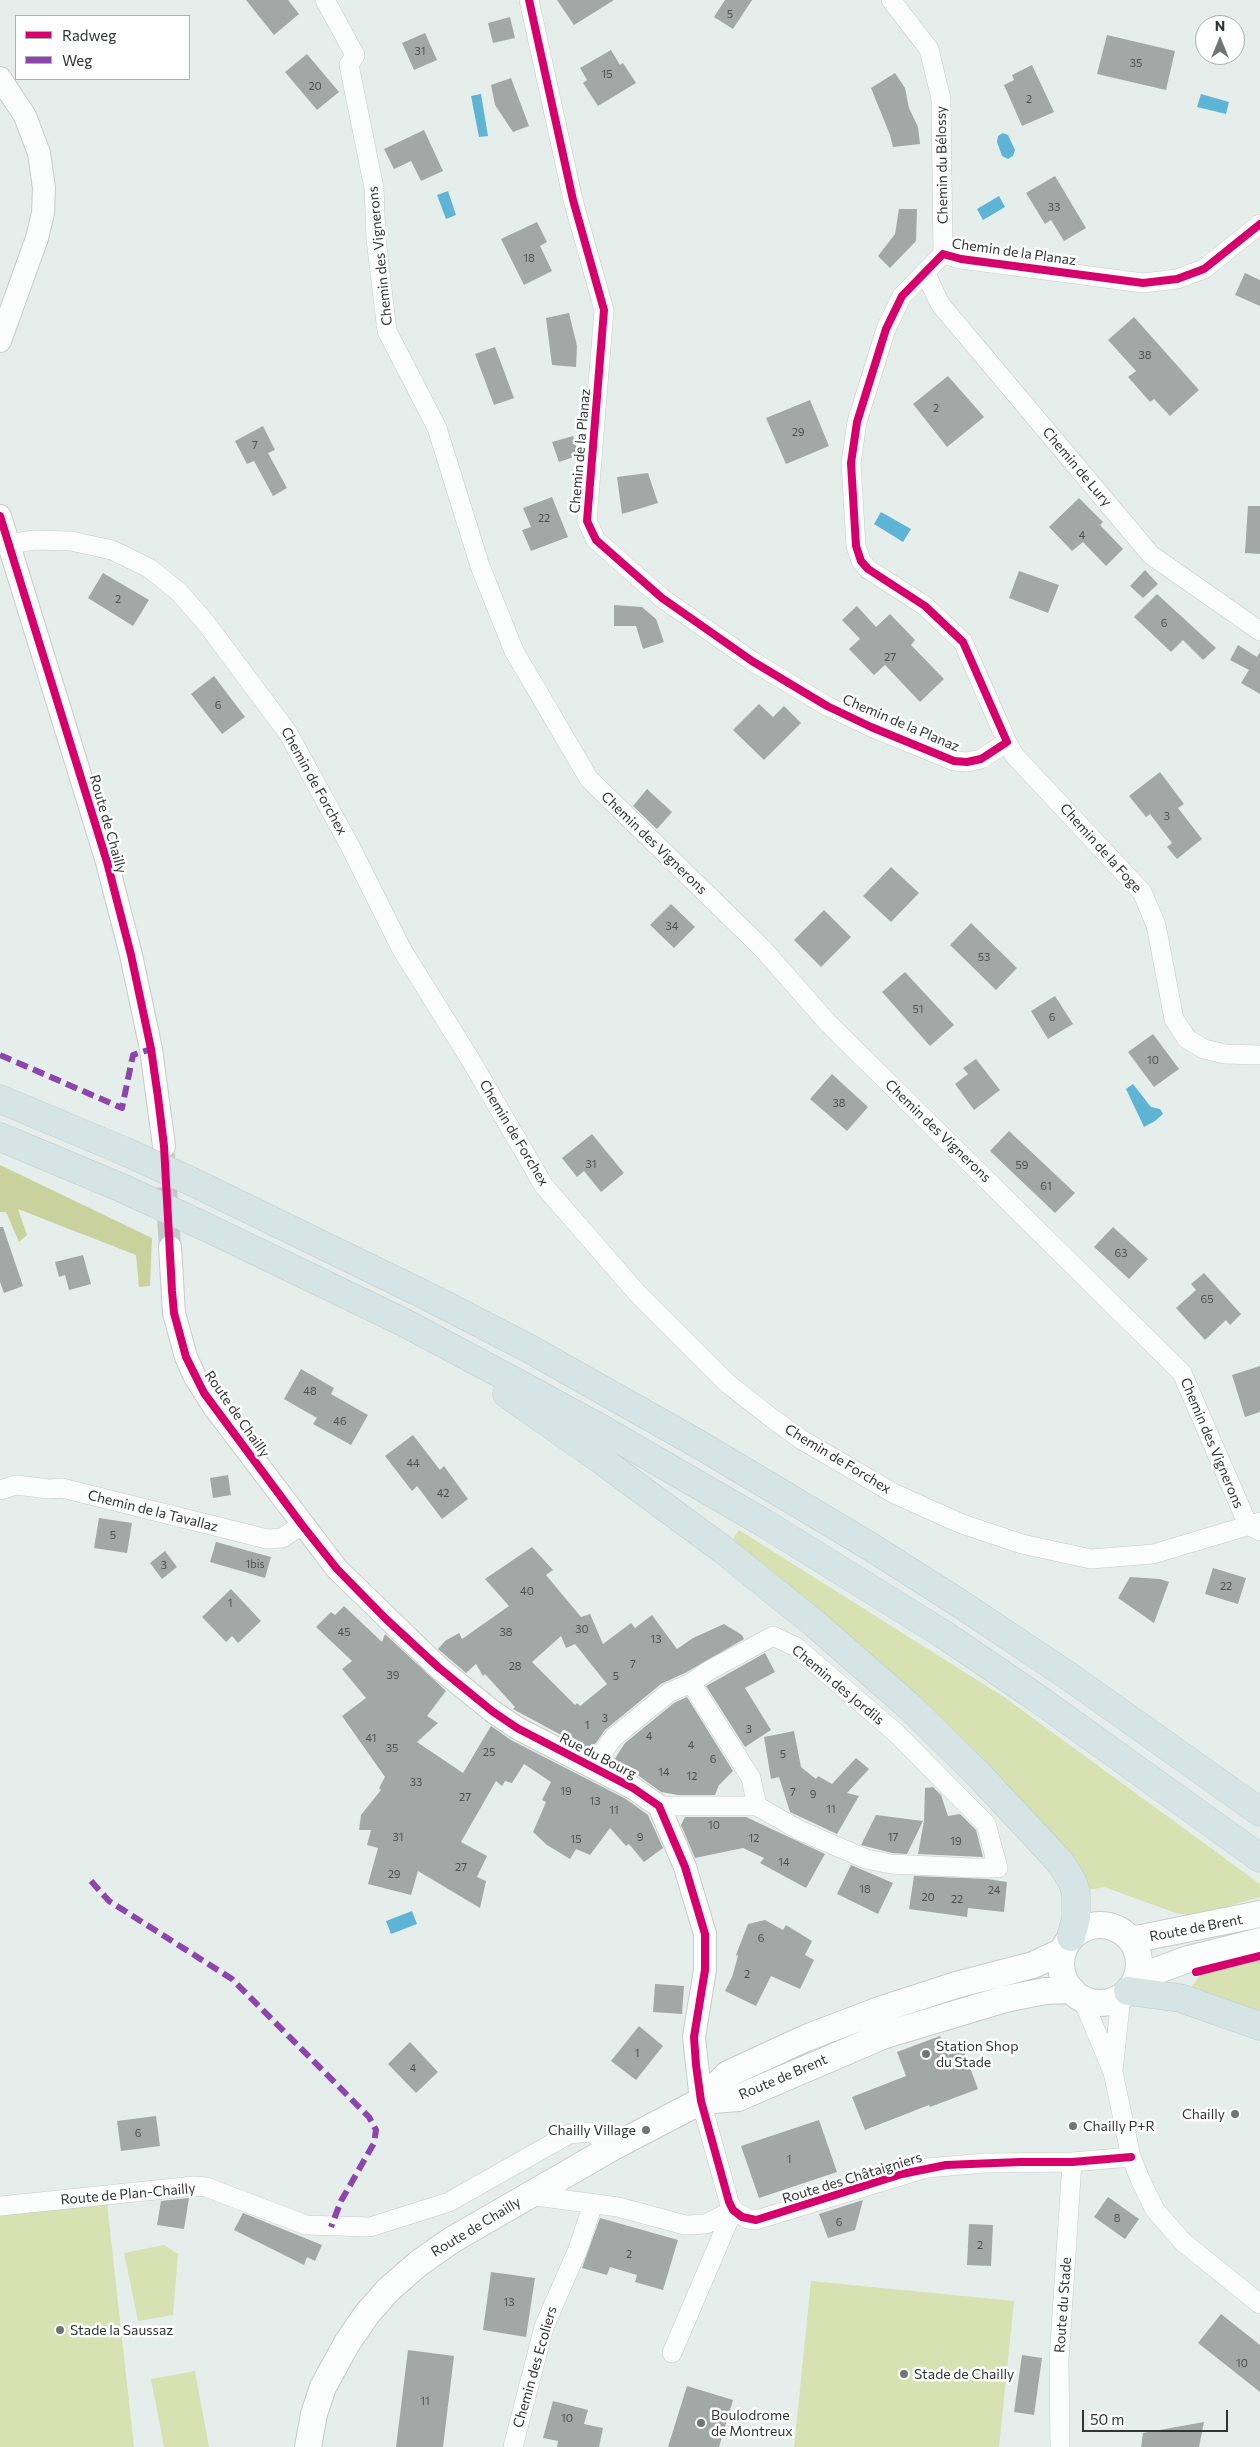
<!DOCTYPE html>
<meta charset="utf-8">
<style>
body{margin:0}
#map{position:relative;width:1260px;height:2447px;overflow:hidden;background:#e6eeec;font-family:Commissioner,sans-serif}
canvas{display:block}
.legend{position:absolute;left:15px;top:15px;width:175px;height:65px;box-sizing:border-box;background:#fff;border:1px solid #adafae;margin:0;padding:6px 9px;list-style:none;font-size:15px;color:#313634}
.legend li{display:flex;align-items:center;gap:10px;height:25px}
.legend b{width:25px;border:1px solid #adafae}
.north{position:absolute;left:1195px;top:15px;width:50px;height:50px;box-sizing:border-box;background:#fff;border:1px solid #adafae;border-radius:50%;rotate:0deg;font-size:14px;font-weight:700;line-height:20px;text-align:center;color:#313634}
.north::after{content:'';display:block;margin:auto;width:18px;height:22px;background:#707674;clip-path:polygon(50% 0,100% 100%,50% 72%,0 100%)}
.scale{position:absolute;left:1082px;top:2410px;width:146px;height:22px;box-sizing:border-box;border:2px solid #313634;border-top:0;padding-left:6px;font-size:15px;line-height:18px;white-space:nowrap;color:#313634;-webkit-text-stroke:4px #fff;paint-order:stroke}
</style>
<div id="map">
<canvas width="1260" height="2447"></canvas>
<ul class="legend">
<li><b style="height:6px;background:#d6006c"></b>Radweg</li>
<li><b style="height:6px;background:#8e44ad"></b>Weg</li>
</ul>
<div class="north">N</div>
<div class="scale">50 m</div>
</div>
<script>
const context = document.querySelector('canvas').getContext('2d');
context.lineJoin = 'round';
function fill(path, color) { context.fillStyle = color; context.fill(path, 'evenodd'); }
const poly = rows => new Path2D(rows.map(r => 'M' + r).join(''));
function stroke(path, color, width, dash) { context.strokeStyle = color; context.lineWidth = width; context.lineCap = dash ? 'butt' : 'round'; context.setLineDash(dash || []); context.stroke(path); }
function drawText(font, color, halo, rows, align = 'center') {
  context.font = font + ' Commissioner,sans-serif'; context.lineWidth = 5; context.setLineDash([]); context.textBaseline = 'middle'; context.strokeStyle = halo; context.fillStyle = color; for (const [text, x, y, turn = 0] of rows) {
    context.save(); context.translate(x, y); context.rotate((+turn || 0) * Math.PI / 180); context.textAlign = isNaN(turn) ? turn : align; if (halo) context.strokeText(text, 0, 0); context.fillText(text, 0, 0); context.restore();
  }
}
fill(poly([
 [739,1530,1004,1697,1260,1884,1260,1897,1194,1916,1176,1913,1104,1887,1089,1890,1085,1877,1074,1857,964,1744,730,1543],
 [1260,1960,1260,2017,1188,1992,1200,1975],
 [107,2203,134,2447,0,2447,0,2214],
 [164,2245,178,2254,173,2315,138,2321,124,2253],
 [811,2281,1014,2301,999,2447,794,2447],
 [195,2371,209,2447,164,2447,151,2379]
]), '#d7e1b2');
fill(poly([
 [0,1165,152,1238,150,1286,139,1287,136,1255,18,1209,27,1235,19,1242,6,1212,0,1212]
]), '#c9d29d');
fill(poly([
 [481,94,488,136,479,137,471,96],
 [1201,94,1229,102,1226,114,1197,107],
 [1003,133,1008,135,1015,150,1013,156,1008,159,1002,156,997,142,998,136],
 [448,191,456,215,446,219,437,195],
 [999,196,1005,207,983,220,977,209],
 [881,512,911,529,903,542,874,524],
 [1133,1084,1151,1107,1160,1109,1163,1114,1155,1121,1144,1127,1126,1089],
 [412,1911,417,1924,391,1934,386,1921]
]), '#5eb4d5');
fill(poly([
 [246,0,288,0,299,14,274,35],
 [557,0,614,0,574,25],
 [725,0,752,0,733,29,714,17],
 [510,17,515,38,493,43,488,23],
 [425,33,437,60,414,70,402,43],
 [1107,35,1175,51,1166,90,1097,74],
 [611,50,620,65,623,63,636,83,598,106,583,83,587,80,580,68],
 [307,54,339,92,317,110,285,72],
 [1032,65,1054,112,1022,126,1004,85,1014,80,1012,75],
 [895,73,905,88,909,108,918,127,920,144,893,147,890,135,871,88],
 [511,78,529,126,513,132,495,105,491,85],
 [424,130,443,171,421,181,411,161,394,169,384,149],
 [1055,176,1086,228,1064,241,1051,220,1045,224,1026,193],
 [899,209,917,209,916,241,890,268,878,256,895,234],
 [537,222,547,242,540,246,552,271,524,285,501,239],
 [1245,273,1260,280,1260,306,1235,295],
 [569,313,577,346,576,367,552,365,546,318],
 [1134,317,1199,390,1170,416,1154,399,1150,402,1128,377,1136,371,1108,340],
 [495,347,514,398,494,405,475,354],
 [948,376,984,417,947,447,913,404],
 [810,400,829,446,786,464,766,418],
 [263,426,275,450,268,453,287,488,273,496,254,461,247,464,235,441],
 [573,436,579,455,559,462,552,442],
 [648,473,658,503,622,514,617,477],
 [552,497,568,537,531,551,522,530,531,527,523,508],
 [1079,498,1103,522,1100,525,1123,549,1106,566,1083,542,1072,551,1049,527],
 [1248,506,1260,506,1260,554,1245,553],
 [1145,570,1158,584,1143,598,1130,586],
 [1019,571,1059,585,1048,613,1009,598],
 [103,573,149,600,133,626,88,598],
 [1157,594,1216,648,1203,660,1183,640,1171,652,1134,617],
 [614,605,642,607,656,619,664,642,643,649,636,626,614,626],
 [857,606,876,627,890,614,915,640,911,645,944,679,920,702,885,665,874,675,849,649,860,639,842,620],
 [1238,645,1257,657,1260,652,1260,694,1241,683,1249,670,1230,660],
 [214,676,245,717,222,734,191,694],
 [759,704,773,717,784,706,801,723,764,760,733,730],
 [1160,772,1184,804,1178,808,1202,839,1177,859,1167,847,1172,843,1150,814,1146,817,1129,796],
 [647,789,672,812,657,829,633,806],
 [891,867,919,893,891,922,863,896],
 [671,904,695,927,674,948,650,925],
 [824,910,851,937,821,967,794,940],
 [971,923,1017,968,996,990,950,945],
 [905,972,954,1025,930,1046,882,992],
 [1055,996,1073,1024,1048,1039,1031,1011],
 [1153,1034,1179,1069,1154,1087,1128,1052],
 [976,1059,1000,1090,974,1110,955,1084,968,1074,963,1068],
 [832,1074,868,1107,847,1131,810,1099],
 [1009,1131,1075,1193,1055,1213,990,1151],
 [592,1134,624,1173,601,1192,584,1171,577,1177,562,1158],
 [0,1227,3,1227,23,1286,4,1293,0,1282],
 [1113,1227,1148,1259,1129,1279,1094,1247],
 [83,1255,91,1284,69,1290,65,1275,59,1277,55,1262],
 [1204,1273,1241,1314,1230,1325,1226,1320,1205,1340,1176,1308,1196,1290,1191,1284],
 [1260,1366,1260,1412,1245,1417,1232,1375],
 [301,1369,334,1388,331,1394,368,1415,351,1445,313,1424,317,1418,284,1399],
 [413,1435,440,1470,444,1466,468,1499,442,1519,417,1486,412,1491,385,1456],
 [228,1475,231,1495,213,1498,210,1478],
 [99,1518,132,1523,127,1553,94,1548],
 [216,1542,271,1557,265,1578,210,1562],
 [532,1547,553,1570,546,1575,581,1617,590,1614,603,1644,631,1623,635,1628,652,1615,677,1649,693,1638,724,1624,742,1635,744,1639,685,1673,661,1684,605,1730,596,1743,587,1749,513,1709,515,1707,485,1674,483,1676,476,1664,466,1673,438,1649,445,1641,459,1633,462,1639,509,1606,485,1579],
 [561,1636,566,1648,575,1644,607,1684,580,1706,577,1703,575,1705,532,1662],
 [165,1551,177,1567,162,1579,150,1563],
 [1213,1568,1246,1578,1238,1604,1205,1594],
 [1130,1577,1160,1579,1169,1582,1154,1623,1118,1598],
 [231,1589,261,1621,238,1643,232,1636,226,1642,202,1617],
 [344,1606,382,1642,385,1634,446,1691,427,1716,438,1723,417,1742,463,1773,491,1726,511,1740,626,1799,648,1815,663,1848,644,1862,629,1844,626,1846,610,1828,590,1855,576,1849,570,1859,547,1845,533,1832,546,1802,542,1800,551,1782,524,1764,512,1783,505,1781,502,1786,496,1781,461,1842,487,1856,477,1877,486,1881,480,1908,418,1871,411,1895,368,1884,378,1848,367,1845,371,1830,359,1830,361,1815,381,1790,379,1788,385,1777,342,1716,366,1698,342,1669,352,1661,316,1627,331,1612,335,1615],
 [765,1653,775,1672,745,1688,771,1730,745,1747,706,1686],
 [687,1697,733,1771,719,1785,715,1795,678,1795,661,1792,639,1776,612,1763,625,1743,674,1703],
 [794,1731,801,1767,816,1779,818,1776,832,1784,856,1758,869,1769,847,1793,859,1796,837,1834,790,1812,779,1777,771,1779,764,1737],
 [933,1787,941,1795,948,1816,960,1814,976,1830,983,1857,918,1854,924,1821,925,1788],
 [876,1815,923,1821,907,1854,892,1853,861,1845],
 [685,1817,746,1817,825,1854,806,1888,760,1863,764,1858,743,1848,695,1858,681,1825],
 [851,1865,893,1883,878,1914,837,1894],
 [914,1876,988,1879,1007,1882,1004,1912,968,1908,967,1917,909,1909],
 [765,1920,783,1930,786,1925,812,1941,805,1955,814,1960,800,1989,771,1976,756,2006,725,1991,732,1977,738,1956,736,1955,748,1924],
 [655,1984,684,1986,682,2014,653,2012],
 [639,2026,663,2046,636,2080,611,2061],
 [940,2036,948,2055,963,2049,978,2089,930,2107,929,2105,865,2130,852,2097,906,2076,897,2052],
 [410,2042,438,2072,416,2093,388,2064],
 [156,2116,160,2146,121,2151,117,2121],
 [819,2120,837,2172,759,2198,741,2146],
 [1108,2197,1139,2219,1125,2239,1094,2217],
 [189,2198,184,2229,157,2225,161,2201],
 [863,2200,855,2230,828,2238,819,2214],
 [243,2213,322,2245,315,2261,307,2257,304,2265,234,2230],
 [600,2218,678,2240,663,2290,635,2282,637,2275,610,2267,607,2275,582,2268],
 [969,2224,993,2225,991,2266,967,2265],
 [491,2272,535,2278,526,2337,483,2330],
 [1221,2314,1260,2345,1260,2392,1198,2343],
 [408,2350,454,2356,443,2447,396,2447],
 [1022,2355,1042,2358,1034,2415,1014,2412],
 [687,2386,733,2400,719,2447,668,2447],
 [553,2401,588,2410,584,2424,603,2428,599,2447,557,2447,558,2441,543,2438],
 [1204,2422,1199,2447,1141,2447,1143,2433]
]), '#a2a8a5');
stroke(poly([
 [164,1154,170,1247]
]), '#c2c9c7', 22, [22, 11]);
const minor = poly([
 [325,0,355,55,349,65,374,188,376,239,387,331,437,428,480,566,514,651,589,779,762,948,828,1023,1182,1373,1248,1525,1260,1531],
 [529,0,573,200,604,310,587,521,596,540,662,598,752,661,827,706,871,727,954,761,967,762,981,759,1007,742,963,642,925,606,868,569,861,561,856,546,851,463,857,422,886,329,902,296,943,254,961,259,1143,283,1177,279,1204,269,1260,224],
 [891,0,929,49,941,99,943,254],
 [925,272,940,304,1151,555,1260,631],
 [8,544,35,540,71,541,112,550,149,568,179,592,206,623,288,733,350,846,402,950,470,1059,544,1186,638,1294,727,1383,773,1419,802,1440,895,1494,962,1524,1022,1544,1091,1559,1153,1554,1260,1522],
 [1007,742,1014,755,1142,892,1156,925,1174,1019,1187,1039,1204,1049,1225,1054,1260,1055],
 [0,1490,16,1485,49,1489,62,1488,267,1539,282,1538,302,1525],
 [691,1683,751,1778,757,1806],
 [593,1767,612,1739,668,1693,691,1683,708,1671,773,1636,796,1647,896,1733,986,1824,998,1868,973,1868,891,1864,866,1859,801,1831,757,1806,659,1806],
 [1082,1998,1113,2072,1131,2157,1140,2179,1155,2210,1183,2242,1260,2304],
 [1113,2071,1121,1997],
 [701,2101,729,2202,733,2210,748,2219,756,2220,927,2168,985,2163,1072,2162,1131,2157],
 [529,2195,618,2207,685,2225,706,2224,733,2210],
 [0,2206,194,2186,206,2187,306,2225,370,2227,449,2202,569,2134,591,2132,613,2147],
 [672,2353,733,2210],
 [513,2447,544,2327,578,2249,593,2204],
 [1060,2447,1059,2360,1072,2162]
]);
const tertiary = poly([
 [0,78,25,116,39,153,44,188,43,213,37,238,0,341],
 [0,516,107,862,131,955,151,1049,164,1146],
 [170,1247,174,1313,186,1357,195,1377,214,1407,337,1569,438,1667,492,1711,517,1728,633,1788,659,1806,685,1867,705,1934,705,1970,694,2037,701,2101]
]);
const secondary = poly([
 '1061 1964a39 39 0 1 1 78 0a39 39 0 1 1-78 0Z',
 [1131,1940,1260,1914],
 [1137,1978,1188,1959,1260,1941],
 [701,2101,738,2098,885,2035,1005,1999,1045,1991,1072,1990],
 [308,2447,314,2414,323,2387,347,2343,367,2314,388,2290,419,2263,452,2240,613,2147,701,2101,728,2074,806,2038,882,2009,956,1985,1033,1965,1063,1951]
]);
const motorway = poly([
 [0,1099,124,1151],
 [0,1137,122,1188],
 [195,1183,431,1298,528,1348,700,1445,871,1547,959,1603,1067,1675,1260,1812],
 [208,1228,405,1323,510,1379,600,1428,764,1523,943,1634,1037,1698,1260,1858],
 [507,1394,604,1462,722,1549,814,1623,910,1707,980,1776,1061,1863,1073,1883,1076,1893,1076,1918,1071,1937],
 [1128,1991,1180,1998,1260,2026]
]);
stroke(minor, '#c5cbc9', 20);
stroke(tertiary, '#c5cbc9', 24);
stroke(secondary, '#c5cbc9', 28);
stroke(motorway, '#c5c9c7', 29);
stroke(minor, '#fbfcfc', 19);
stroke(tertiary, '#fbfcfc', 22);
stroke(secondary, '#fbfcfc', 26);
stroke(motorway, '#d5e4e4', 28);
const motorwayBridge = poly([
 [124,1151,195,1183],
 [122,1188,208,1228]
]);
stroke(motorwayBridge, '#c5c9c7', 29, []);
stroke(motorwayBridge, '#d5e4e4', 28);
stroke(poly([
 [0,1055,122,1108,133,1055,151,1049],
 [91,1881,109,1901,232,1979,369,2117,376,2130,374,2143,341,2201,331,2227]
]), '#8e44ad', 6, [12, 6]);
stroke(poly([
 [529,0,573,200,604,310,587,521,596,540,662,598,752,661,827,706,871,727,954,761,967,762,981,759,1007,742,963,642,925,606,868,569,861,561,856,546,851,463,857,422,886,329,902,296,943,254,961,259,1143,283,1177,279,1204,269,1260,224],
 [0,516,107,862,131,955,151,1049,158,1097,164,1146,172,1291,174,1313,186,1357,204,1393,302,1525,337,1569,386,1619,438,1667,492,1711,517,1728,633,1788,659,1806,685,1867,705,1934,705,1970,694,2037,696,2065,701,2101,729,2202,733,2210,742,2217,756,2220,902,2174,946,2165,1020,2162,1072,2162,1131,2157],
 [1196,1972,1260,1956]
]), '#d6006c', 8);
for (const [x, y, r, color] of [
 [926,2054,5,"#707674"],
 [1235,2114,5,"#707674"],
 [1073,2126,5,"#707674"],
 [646,2130,5,"#707674"],
 [60,2330,5,"#707674"],
 [904,2374,5,"#707674"],
 [701,2423,5,"#707674"]
]) { const dot = new Path2D(); dot.arc(x, y, r, 0, 2 * Math.PI); context.fillStyle = color; context.fill(dot); stroke(dot, '#fff', 2); }
drawText('11px', '#4d5250', null, [
 ["5",730,14],
 ["31",420,51],
 ["35",1136,63],
 ["15",607,74],
 ["20",315,86],
 ["2",1029,99],
 ["33",1054,207],
 ["18",529,258],
 ["38",1145,355],
 ["2",936,408],
 ["29",798,432],
 ["7",255,445],
 ["22",544,518],
 ["4",1082,535],
 ["2",118,599],
 ["6",1164,623],
 ["27",890,657],
 ["6",218,705],
 ["3",1167,816],
 ["34",672,926],
 ["53",984,957],
 ["51",918,1009],
 ["6",1052,1017],
 ["10",1153,1060],
 ["38",839,1103],
 ["31",591,1164],
 ["59",1022,1165],
 ["61",1046,1186],
 ["63",1121,1253],
 ["65",1207,1299],
 ["48",310,1391],
 ["46",340,1421],
 ["44",413,1463],
 ["42",443,1493],
 ["5",113,1535],
 ["1bis",255,1564],
 ["3",164,1565],
 ["22",1226,1586],
 ["40",527,1591],
 ["1",230,1603],
 ["30",582,1629],
 ["45",344,1632],
 ["38",506,1632],
 ["13",656,1639],
 ["7",633,1664],
 ["28",515,1666],
 ["39",393,1675],
 ["5",616,1676],
 ["3",605,1718],
 ["1",587,1725],
 ["3",749,1729],
 ["4",649,1736],
 ["41",371,1738],
 ["4",691,1745],
 ["35",392,1748],
 ["25",489,1752],
 ["5",783,1754],
 ["6",713,1759],
 ["14",664,1772],
 ["12",692,1776],
 ["33",416,1782],
 ["19",566,1791],
 ["7",793,1792],
 ["9",813,1794],
 ["27",465,1797],
 ["13",595,1801],
 ["11",831,1809],
 ["11",614,1810],
 ["10",714,1825],
 ["31",398,1837],
 ["9",640,1837],
 ["17",893,1837],
 ["12",754,1838],
 ["15",576,1839],
 ["19",956,1841],
 ["14",784,1862],
 ["27",461,1867],
 ["29",394,1874],
 ["18",865,1889],
 ["24",994,1890],
 ["20",928,1897],
 ["22",957,1899],
 ["6",761,1938],
 ["2",747,1974],
 ["1",637,2053],
 ["4",413,2068],
 ["6",138,2133],
 ["1",789,2159],
 ["8",1117,2218],
 ["6",839,2222],
 ["2",980,2245],
 ["2",629,2254],
 ["13",509,2302],
 ["10",1242,2363],
 ["11",425,2401],
 ["10",567,2418]
]);
drawText('14px', '#313634', '#fff', [
 ["Chemin du Bélossy",942,165,-91],
 ["Chemin de la Planaz",1014,252,8],
 ["Chemin des Vignerons",380,256,-96],
 ["Chemin de la Planaz",580,451,-85],
 ["Chemin de Lury",1077,467,50],
 ["Chemin de la Planaz",901,723,23],
 ["Chemin de Forchex",314,781,61],
 ["Route de Chailly",108,824,74],
 ["Chemin des Vignerons",654,843,44],
 ["Chemin de la Foge",1101,848,48],
 ["Chemin des Vignerons",938,1131,44],
 ["Chemin de Forchex",514,1133,59],
 ["Route de Chailly",237,1414,55],
 ["Chemin des Vignerons",1212,1443,67],
 ["Chemin de Forchex",838,1459,31],
 ["Chemin de la Tavallaz",153,1511,14],
 ["Chemin des Jordils",838,1685,40],
 ["Rue du Bourg",598,1756,27],
 ["Route de Brent",1196,1928,-11],
 ["Route de Brent",783,2077,-23],
 ["Route des Châtaigniers",852,2178,-17],
 ["Route de Plan-Chailly",128,2194,-5],
 ["Route de Chailly",476,2227,-31],
 ["Route du Stade",1063,2305,-86],
 ["Chemin des Ecoliers",535,2367,-74]
]);
drawText('14px', '#313634', '#fff', [
 ["Station Shop",936,2046],
 ["du Stade",936,2062],
 ["Chailly",1225,2114,"right"],
 ["Chailly P+R",1083,2126],
 ["Chailly Village",636,2130,"right"],
 ["Stade la Saussaz",70,2330],
 ["Stade de Chailly",914,2374],
 ["Boulodrome",711,2415],
 ["de Montreux",711,2431]
], 'left');
</script>
